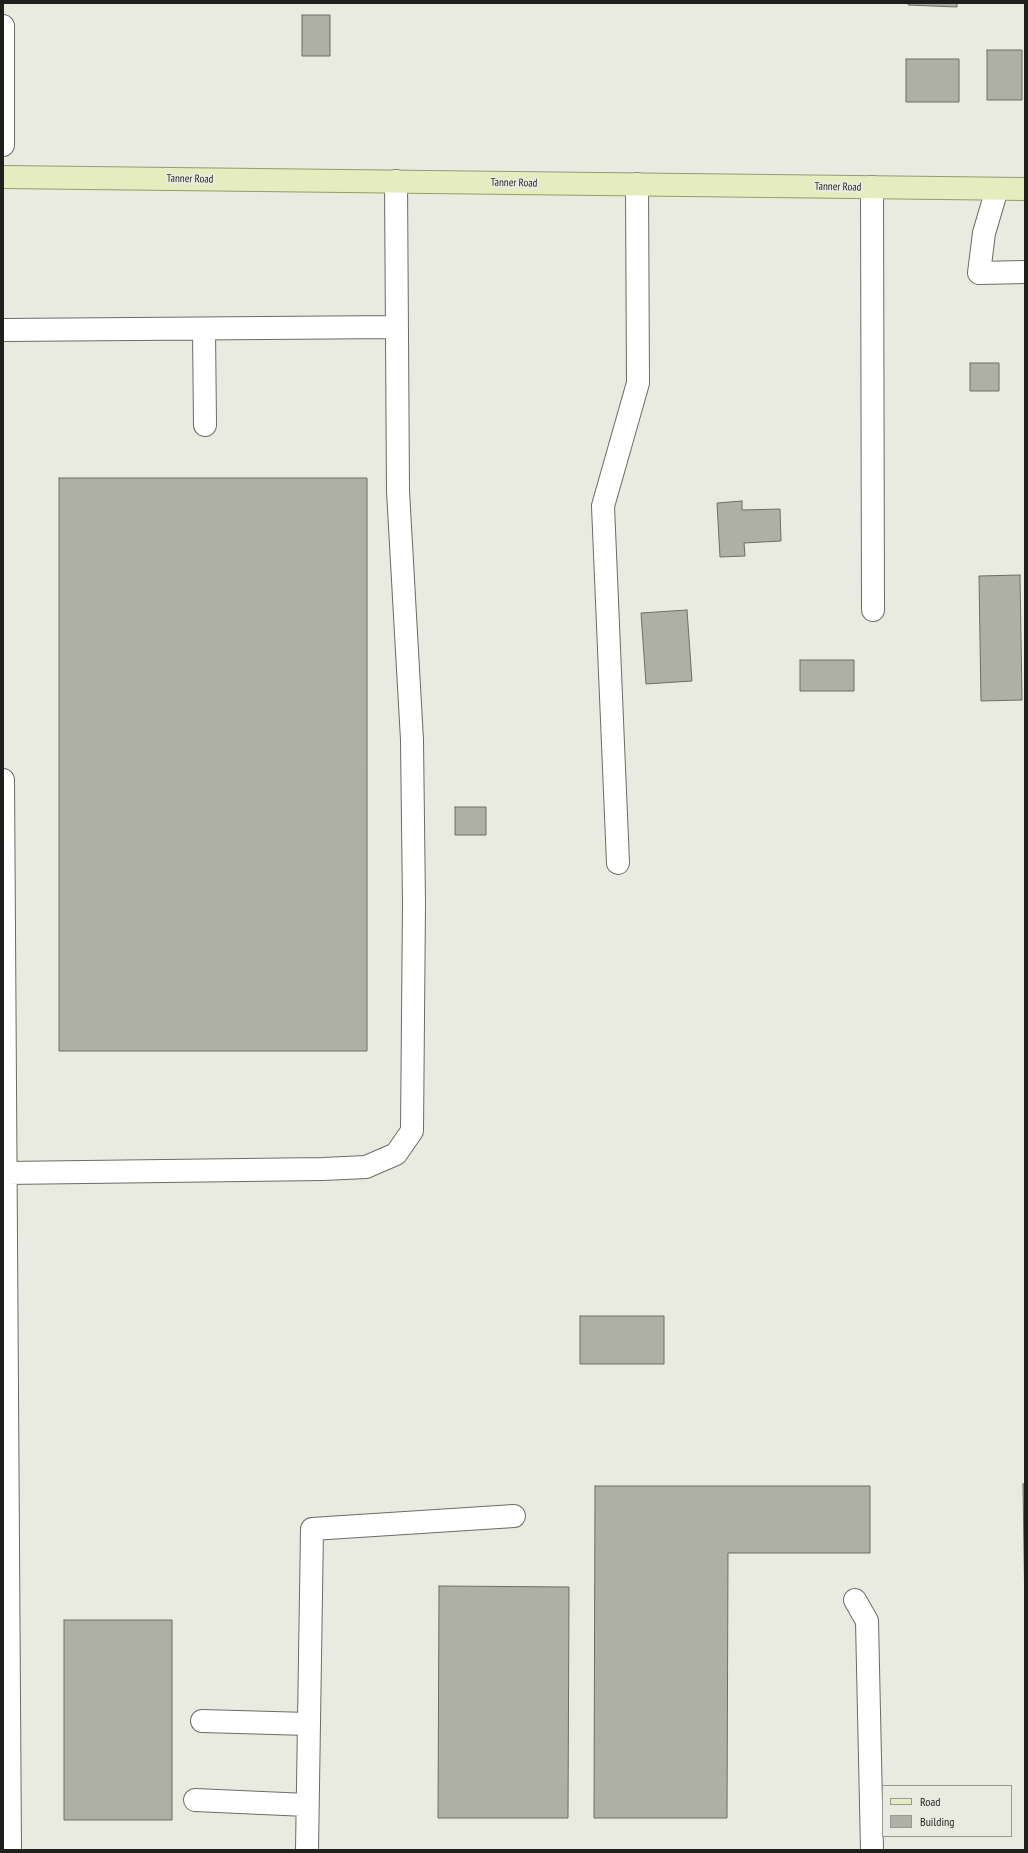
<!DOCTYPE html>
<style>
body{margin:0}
#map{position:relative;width:1028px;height:1853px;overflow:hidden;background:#e9ebe1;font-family:"PT Sans Narrow",sans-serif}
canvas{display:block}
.frame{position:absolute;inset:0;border:4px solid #1f201c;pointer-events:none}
.legend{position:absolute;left:882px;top:1785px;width:130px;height:52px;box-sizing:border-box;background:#e9ebe1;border:1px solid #989a92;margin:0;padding:5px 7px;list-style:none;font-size:12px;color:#1f201c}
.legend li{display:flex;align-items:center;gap:8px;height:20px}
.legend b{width:20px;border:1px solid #989a92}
</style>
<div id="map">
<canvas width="1028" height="1853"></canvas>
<div class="frame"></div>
<ul class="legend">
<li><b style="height:5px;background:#e5ecbf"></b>Road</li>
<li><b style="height:11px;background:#aeb0a6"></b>Building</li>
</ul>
</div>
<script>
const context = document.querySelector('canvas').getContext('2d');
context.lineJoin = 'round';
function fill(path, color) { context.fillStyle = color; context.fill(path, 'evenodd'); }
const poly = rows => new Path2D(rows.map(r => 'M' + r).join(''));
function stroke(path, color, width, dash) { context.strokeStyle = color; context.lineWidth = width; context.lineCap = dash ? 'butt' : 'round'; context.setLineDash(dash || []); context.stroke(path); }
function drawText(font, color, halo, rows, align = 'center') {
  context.font = font + ' "PT Sans Narrow",sans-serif'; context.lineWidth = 4; context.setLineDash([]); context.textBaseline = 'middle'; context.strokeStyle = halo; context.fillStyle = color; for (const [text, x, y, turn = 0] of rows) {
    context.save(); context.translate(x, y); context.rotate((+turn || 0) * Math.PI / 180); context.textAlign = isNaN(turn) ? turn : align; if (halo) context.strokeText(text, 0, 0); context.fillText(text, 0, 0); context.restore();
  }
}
const building = poly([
 [908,3,957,3,957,7,908,5,908,3],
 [302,15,330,15,330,56,302,56,302,15],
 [987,50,1022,50,1022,100,987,100,987,50],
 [906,59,959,59,959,102,906,102,906,59],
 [970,363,999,363,999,391,970,391,970,363],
 [59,478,367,478,367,1051,59,1051,59,478],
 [742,501,742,510,780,509,781,541,744,543,745,556,720,557,717,503,742,501],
 [1020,575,1022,700,981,701,979,576,1020,575],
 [687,610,692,681,646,684,641,613,687,610],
 [800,660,854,660,854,691,800,691,800,660],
 [455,807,486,807,486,835,455,835,455,807],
 [580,1316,664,1316,664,1364,580,1364,580,1316],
 [1023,1484,1025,1484,1025,1617,1023,1484],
 [595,1486,870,1486,870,1553,728,1553,727,1818,594,1818,595,1486],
 [439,1586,569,1587,568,1818,438,1818,439,1586],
 [64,1620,172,1620,172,1820,64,1820,64,1620]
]);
fill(building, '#aeb0a6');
stroke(building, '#6c6e64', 1);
const minor = poly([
 [3,26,3,145],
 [872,187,873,610],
 [997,189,984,233,979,273,1025,272],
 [204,329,205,425],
 [3,330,396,327],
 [3,780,10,1850],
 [618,863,603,506,638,383,637,184],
 [6,1173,323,1169,366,1167,396,1154,412,1131,414,904,412,740,398,491,396,181],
 [855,1600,867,1621,872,1850],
 [202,1721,308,1724],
 [195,1800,307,1805],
 [307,1850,312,1529,514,1516]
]);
const major = poly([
 [3,177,1025,189]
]);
stroke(minor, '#6b6d64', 24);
stroke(major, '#949c6a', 24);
stroke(minor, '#fff', 22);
stroke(major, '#e5ecbf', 22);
drawText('11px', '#1f201c', '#e9ebe1', [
 ["Tanner Road",190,179,1],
 ["Tanner Road",514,183,1],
 ["Tanner Road",838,187,1]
]);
</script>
